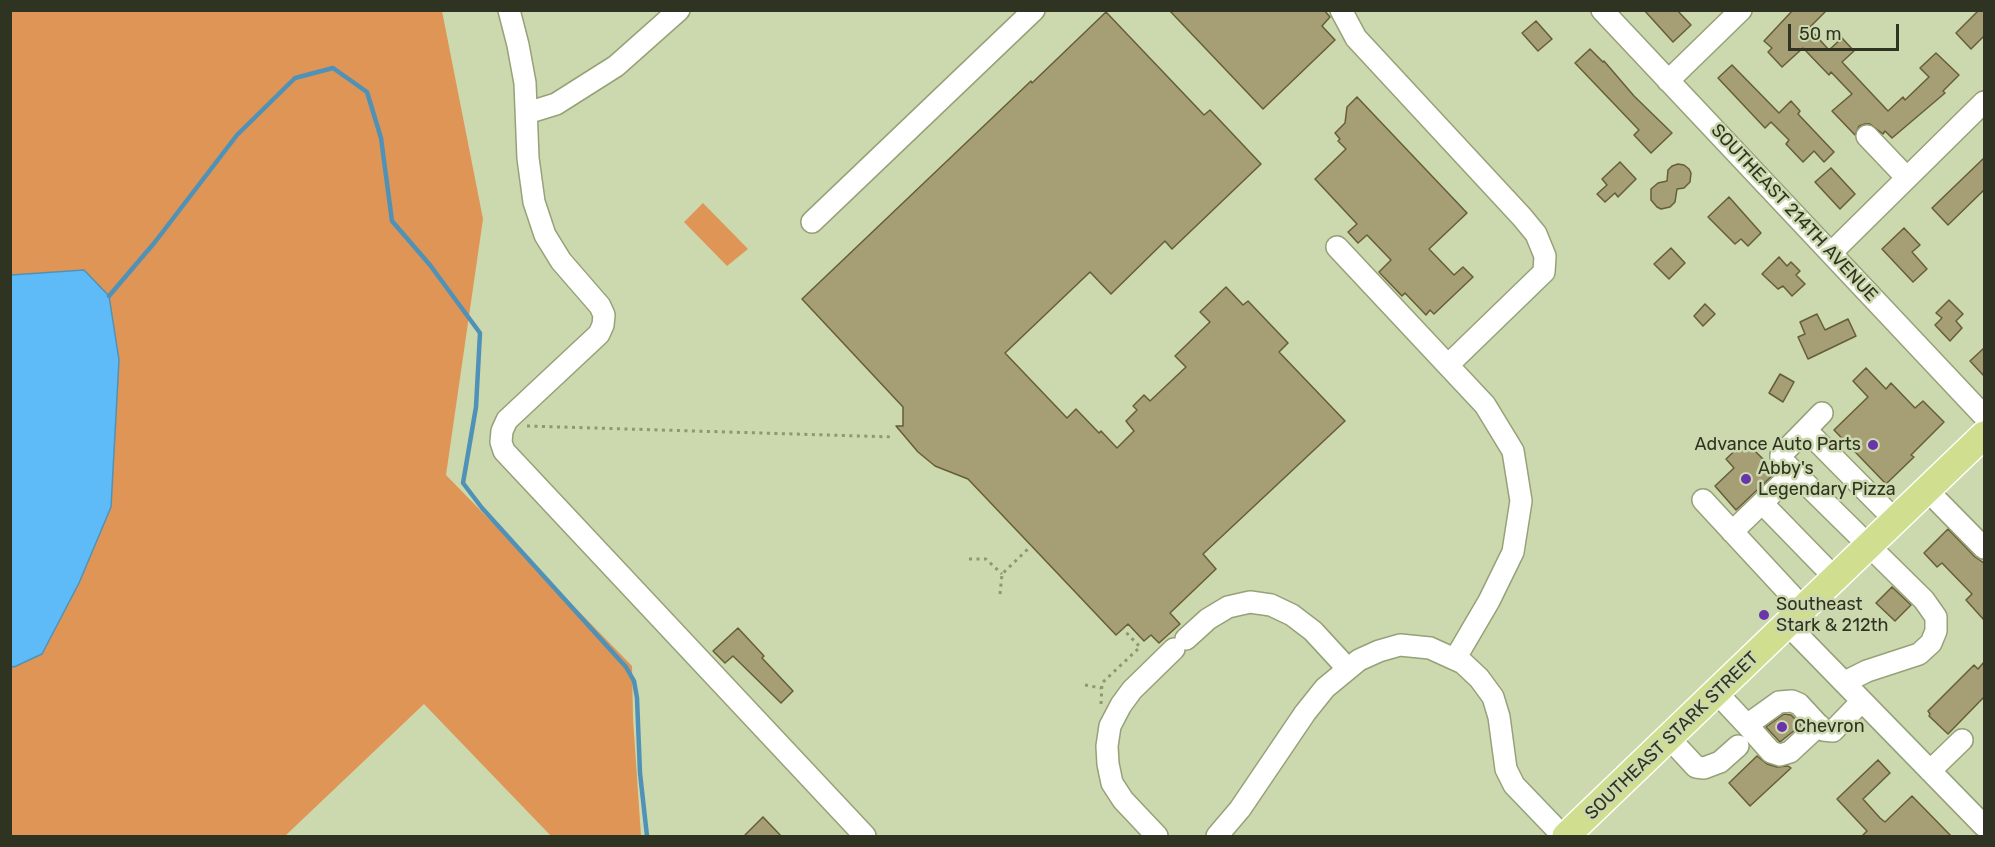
<!DOCTYPE html>
<style>
body{margin:0}
#map{position:relative;width:1995px;height:847px;overflow:hidden;background:#ccd8ad;font-family:Rubik,sans-serif}
canvas{display:block}
.frame{position:absolute;inset:0;border:12px solid #2e3322;pointer-events:none}
.scale{position:absolute;left:1788px;top:24px;width:111px;height:27px;box-sizing:border-box;border:3px solid #2e3322;border-top:0;padding-left:8px;font-size:18px;line-height:21px;white-space:nowrap;color:#2e3322;-webkit-text-stroke:4px #ccd8ad;paint-order:stroke}
</style>
<div id="map">
<canvas width="1995" height="847"></canvas>
<div class="frame"></div>
<div class="scale">50 m</div>
</div>
<script>
const context = document.querySelector('canvas').getContext('2d');
context.lineJoin = 'round';
function fill(path, color) { context.fillStyle = color; context.fill(path, 'evenodd'); }
const poly = rows => new Path2D(rows.map(r => 'M' + r).join(''));
function stroke(path, color, width, dash) { context.strokeStyle = color; context.lineWidth = width; context.lineCap = dash ? 'butt' : 'round'; context.setLineDash(dash || []); context.stroke(path); }
function drawText(font, color, halo, rows, align = 'center') {
  context.font = font + ' Rubik,sans-serif'; context.lineWidth = 5; context.setLineDash([]); context.textBaseline = 'middle'; context.strokeStyle = halo; context.fillStyle = color; for (const [text, x, y, turn = 0] of rows) {
    context.save(); context.translate(x, y); context.rotate((+turn || 0) * Math.PI / 180); context.textAlign = isNaN(turn) ? turn : align; if (halo) context.strokeText(text, 0, 0); context.fillText(text, 0, 0); context.restore();
  }
}
fill(poly([
 [11,11,442,11,483,219,446,475,632,666,633,719,641,836,551,836,424,704,285,836,11,836,11,666,14,667,79,583,111,507,119,360,85,270,11,275],
 [703,203,748,249,727,266,684,222]
]), '#df9555');
const water = poly([
 [84,270,109,296,119,360,111,507,79,583,42,654,14,667,10,666,11,275,84,270]
]);
fill(water, '#5fbbf7');
stroke(water, '#5092b7', 1.5);
stroke(poly([
 [109,296,155,242,237,135,295,78,333,68,367,92,381,138,392,221,430,265,480,333,476,407,463,483,482,508,626,667,634,681,637,698,640,773,647,836]
]), '#5092b7', 4.5);
const building = poly([
 [1169,10,1324,10,1330,17,1322,26,1335,40,1263,109,1169,10],
 [1644,10,1677,10,1691,25,1673,42,1644,10],
 [1793,10,1827,10,1809,28,1829,50,1842,38,1854,51,1842,62,1888,111,1903,97,1905,100,1929,77,1920,68,1936,53,1959,75,1943,91,1945,93,1892,138,1885,131,1883,134,1870,124,1865,124,1859,126,1855,135,1832,111,1852,94,1831,72,1829,75,1803,48,1782,67,1768,52,1772,48,1764,41,1793,10],
 [1979,10,1984,10,1984,36,1971,49,1956,33,1979,10],
 [1106,12,1204,115,1210,110,1261,164,1172,249,1165,241,1111,294,1090,272,1005,353,1067,418,1076,409,1099,433,1101,431,1117,448,1134,431,1126,421,1137,410,1133,406,1144,395,1150,401,1186,367,1175,356,1210,322,1200,312,1226,287,1243,305,1248,301,1288,343,1279,352,1345,421,1203,554,1216,569,1170,613,1180,624,1159,643,1151,635,1144,641,1128,624,1116,635,968,479,935,466,918,452,896,426,903,426,903,407,802,299,1031,81,1032,83,1106,12],
 [1536,21,1552,39,1538,51,1522,33,1536,21],
 [1590,49,1603,62,1604,61,1634,96,1672,133,1651,153,1634,135,1639,130,1575,63,1590,49],
 [1732,65,1779,113,1791,101,1800,111,1798,114,1834,152,1824,162,1814,151,1803,162,1786,144,1789,140,1771,122,1765,128,1718,78,1732,65],
 [1357,97,1467,213,1429,249,1454,275,1463,267,1473,277,1434,314,1430,310,1426,315,1405,293,1402,296,1379,272,1391,260,1367,235,1358,243,1348,232,1357,224,1315,179,1346,149,1338,141,1340,139,1335,133,1345,123,1347,107,1357,97],
 [1984,158,1984,190,1948,225,1932,208,1984,158],
 [1620,162,1636,179,1618,197,1615,193,1605,202,1597,194,1607,185,1602,179,1620,162],
 [1678,164,1684,165,1689,169,1691,173,1690,182,1684,188,1677,189,1675,202,1670,207,1661,209,1657,207,1651,200,1651,189,1658,183,1667,181,1668,170,1672,166,1678,164],
 [1831,168,1855,194,1840,209,1815,182,1831,168],
 [1729,197,1761,233,1748,246,1741,239,1735,244,1708,217,1729,197],
 [1904,228,1920,245,1912,252,1927,269,1913,282,1882,249,1904,228],
 [1671,248,1685,263,1669,279,1654,264,1671,248],
 [1779,257,1787,266,1791,262,1800,271,1796,275,1805,284,1792,296,1783,286,1778,289,1762,274,1779,257],
 [1949,300,1963,314,1956,321,1962,328,1950,341,1935,325,1942,318,1936,313,1949,300],
 [1705,304,1715,314,1703,326,1694,316,1705,304],
 [1817,314,1825,330,1848,319,1856,336,1808,359,1798,337,1805,334,1800,322,1817,314],
 [1984,348,1984,376,1970,361,1984,348],
 [1866,368,1886,389,1891,383,1915,408,1923,401,1944,422,1911,455,1914,457,1886,484,1834,430,1868,397,1853,381,1866,368],
 [1780,374,1794,382,1783,402,1769,393,1780,374],
 [1745,441,1776,472,1736,510,1715,486,1734,468,1726,459,1745,441],
 [1948,529,1975,557,1984,563,1984,620,1966,600,1972,594,1942,563,1937,567,1924,553,1948,529],
 [1892,587,1911,605,1895,621,1876,603,1892,587],
 [738,628,764,656,762,658,793,691,781,703,733,656,725,663,713,651,738,628],
 [1984,662,1984,697,1948,734,1929,716,1930,714,1928,711,1974,665,1978,669,1984,662],
 [1784,714,1791,715,1801,725,1780,742,1766,727,1784,714],
 [1757,756,1767,764,1777,767,1788,766,1791,768,1750,806,1729,783,1757,756],
 [1878,760,1890,773,1863,799,1880,818,1885,822,1912,796,1952,837,1861,837,1867,831,1837,799,1878,760],
 [763,817,782,837,743,837,763,817]
]);
fill(building, '#a69f75');
stroke(building, '#655e36', 1.5);
const minor = poly([
 [509,10,518,45,525,83,528,158,534,202,545,235,561,261,600,306,604,315,603,325,599,334,507,420,502,431,501,442,504,451,865,836],
 [1341,10,1356,38,1522,217,1536,234,1545,256,1544,272,1448,365],
 [1602,10,1984,416],
 [1668,81,1741,10],
 [527,113,556,104,616,66,679,10],
 [1867,136,1907,178],
 [812,222,1034,10],
 [1337,247,1485,405,1513,451,1521,501,1513,552,1489,601,1455,659],
 [1831,253,1984,102],
 [1806,430,1896,521],
 [1794,472,1781,459,1781,455,1822,413],
 [1927,490,1984,548],
 [1703,500,1804,609],
 [1762,503,1836,579],
 [1732,532,1794,472,1924,600,1936,617,1936,631,1931,643,1919,654,1867,671,1845,682],
 [1788,625,1984,826],
 [1186,639,1208,619,1228,607,1250,602,1271,605,1292,615,1313,631,1348,669],
 [1717,693,1747,725,1779,702,1792,701,1799,704,1823,730,1833,731,1862,701],
 [1747,725,1771,752,1780,755,1790,752,1819,725],
 [1669,738,1696,767,1704,768,1720,762,1738,746],
 [1930,771,1962,740],
 [1157,836,1123,800,1112,783,1108,764,1107,746,1110,726,1121,705,1132,690,1174,649],
 [1217,836,1240,809,1305,713,1325,688,1359,660,1379,651,1400,645,1430,648,1463,663,1479,678,1493,697,1499,717,1506,769,1514,785,1563,836]
]);
const major = poly([
 [1566,836,1984,435]
]);
stroke(minor, '#96a178', 24);
stroke(major, '#fff', 30);
stroke(poly([
 [527,426,894,437],
 [969,559,986,559,1002,574],
 [1000,594,1002,574,1031,546],
 [1085,685,1101,688],
 [1101,704,1102,683,1140,647,1123,629]
]), '#8d9776', 3, [3, 4.5]);
stroke(minor, '#fff', 21);
stroke(major, '#cfdf8f', 27);
for (const [x, y, r, color] of [
 [1873,445,6,"#6a34ab"],
 [1746,479,6,"#6a34ab"],
 [1764,615,6,"#6a34ab"],
 [1782,727,6,"#6a34ab"]
]) { const dot = new Path2D(); dot.arc(x, y, r, 0, 2 * Math.PI); context.fillStyle = color; context.fill(dot); stroke(dot, '#ccd8ad', 2); }
drawText('18px', '#2e3322', '#ccd8ad', [
 ["SOUTHEAST 214TH AVENUE",1794,213,47],
 ["SOUTHEAST STARK STREET",1672,736,-44]
]);
drawText('18px', '#2e3322', '#ccd8ad', [
 ["Advance Auto Parts",1861,445,"right"],
 ["Abby's",1758,469],
 ["Legendary Pizza",1758,490],
 ["Southeast",1776,605],
 ["Stark & 212th",1776,626],
 ["Chevron",1794,727]
], 'left');
</script>
